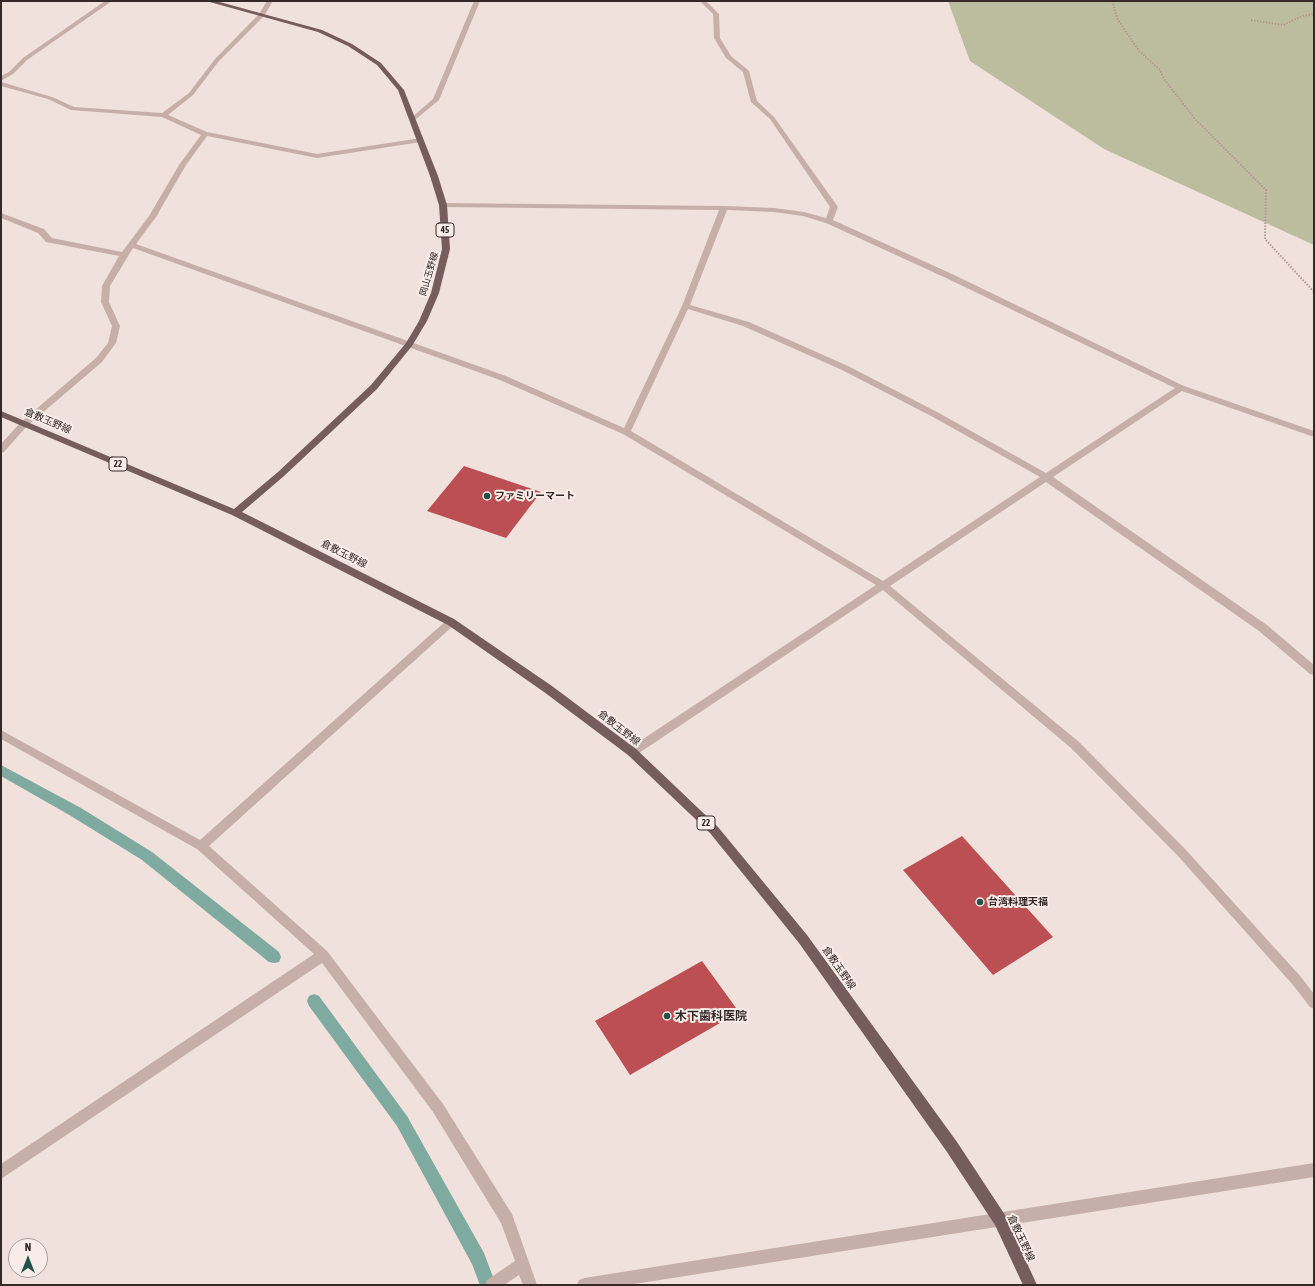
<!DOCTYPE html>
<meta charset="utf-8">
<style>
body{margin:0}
#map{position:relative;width:1315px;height:1286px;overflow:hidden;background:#f0e1dc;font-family:"Asap Condensed",sans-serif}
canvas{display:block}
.frame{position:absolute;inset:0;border:2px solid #352928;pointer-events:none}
.north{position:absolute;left:8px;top:1238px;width:40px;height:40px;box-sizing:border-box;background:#f8ece8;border:1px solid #aa9e9b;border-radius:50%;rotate:0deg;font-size:11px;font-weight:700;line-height:16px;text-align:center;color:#352928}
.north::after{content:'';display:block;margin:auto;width:14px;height:18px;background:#225248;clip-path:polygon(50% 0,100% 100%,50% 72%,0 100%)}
</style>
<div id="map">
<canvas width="1315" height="1286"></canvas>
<div class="frame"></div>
<div class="north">N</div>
</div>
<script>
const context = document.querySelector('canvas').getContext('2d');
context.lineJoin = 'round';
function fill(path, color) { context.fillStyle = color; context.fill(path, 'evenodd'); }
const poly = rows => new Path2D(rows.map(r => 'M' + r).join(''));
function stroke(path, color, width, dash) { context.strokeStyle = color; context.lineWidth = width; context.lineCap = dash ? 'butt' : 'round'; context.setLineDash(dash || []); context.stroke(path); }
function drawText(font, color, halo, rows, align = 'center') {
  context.font = font + ' "Asap Condensed","Noto Sans JP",sans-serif'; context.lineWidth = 4; context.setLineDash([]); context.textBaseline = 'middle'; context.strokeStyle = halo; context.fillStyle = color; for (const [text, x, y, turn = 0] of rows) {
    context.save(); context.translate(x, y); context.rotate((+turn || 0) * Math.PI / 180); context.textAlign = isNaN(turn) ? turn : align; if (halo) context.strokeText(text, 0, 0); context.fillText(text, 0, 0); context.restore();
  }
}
fill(poly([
 [948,1,1314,1,1314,245,1104,149,970,61]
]), '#bbbd9e');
fill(poly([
 [1,765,81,808,152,852,279,952,281,957,279,962,274,963,269,962,142,860,71,816,1,776,1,765],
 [314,994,319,996,407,1116,484,1253,496,1285,480,1285,472,1264,397,1126,309,1006,307,1001,309,996,314,994]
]), '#7eaaa0');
fill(poly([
 [464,466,541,492,506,538,427,511],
 [962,836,1053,937,993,975,903,870],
 [702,961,739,1012,630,1075,595,1021]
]), '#bb4f53');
stroke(poly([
 [1112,1,1118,20,1139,51,1160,70,1164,79,1195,119,1266,190,1265,239,1314,292],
 [1251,20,1283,25,1302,16,1314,14]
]), '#b29994', 2, [1.5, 1.5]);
fill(poly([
 [105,1,112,1,27,60,13,74,1,81,1,76,9,72,23,58,105,1],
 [267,1,273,1,264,16,219,61,193,95,168,115,207,132,317,154,421,138,424,140,421,142,317,158,207,136,186,165,156,217,136,244,506,376,624,428,682,306,719,210,443,207,439,205,443,203,724,206,774,208,804,212,826,218,830,207,770,119,751,102,743,72,726,58,714,38,713,14,700,1,706,1,719,14,720,38,731,56,749,71,757,101,774,117,838,207,833,220,952,274,1184,386,1314,431,1314,437,1182,391,1053,477,1267,625,1314,665,1314,675,1310,674,1259,631,1046,482,890,586,1079,742,1186,850,1301,977,1314,994,1314,1009,1310,1007,1293,985,1178,856,1071,748,883,590,636,755,632,756,628,755,627,752,628,749,876,585,623,434,500,380,133,248,110,286,109,302,120,326,116,343,102,362,27,426,4,452,1,453,1,444,21,422,96,358,108,343,112,326,101,302,102,286,119,256,46,242,38,233,1,218,1,213,44,229,52,238,122,252,149,216,179,165,201,135,162,117,71,110,48,99,1,86,1,82,52,97,74,107,162,113,189,93,215,59,259,14,267,1],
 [727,210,774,212,803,216,826,223,946,278,1175,388,1046,473,939,413,848,366,749,322,690,305,727,210],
 [688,309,743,326,842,370,933,417,1040,477,883,581,631,431,688,309],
 [474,1,480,1,439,100,415,120,411,120,411,118,433,99,474,1],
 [451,618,454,619,456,622,454,625,209,846,327,951,443,1104,512,1214,537,1285,523,1285,519,1275,504,1285,485,1285,487,1280,515,1261,501,1223,433,1112,322,963,1,1179,1,1164,314,954,197,849,1,739,1,730,200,840,448,619,451,618],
 [1314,1163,1314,1177,628,1285,577,1285,579,1280,584,1278,1314,1163]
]), '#c7afa9');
fill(poly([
 [206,1,216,1,322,30,352,44,381,63,404,90,438,176,447,205,450,249,439,293,427,321,412,346,377,389,284,476,242,512,454,619,552,686,636,749,718,827,807,935,957,1142,1005,1215,1037,1285,1023,1285,995,1225,947,1152,799,943,710,833,628,755,544,692,448,625,232,515,1,417,1,411,234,509,278,472,371,385,406,343,419,321,431,293,442,249,439,205,430,176,398,90,377,65,348,46,318,32,206,1]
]), '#755d5b');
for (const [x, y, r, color] of [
 [487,496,4,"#225248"],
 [980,902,4,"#225248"],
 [667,1016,4,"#225248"]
]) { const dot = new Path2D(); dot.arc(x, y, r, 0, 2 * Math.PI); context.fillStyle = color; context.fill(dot); stroke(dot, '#f8ece8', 1.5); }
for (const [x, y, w] of [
 [445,230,18],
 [118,464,18],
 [706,823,18]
]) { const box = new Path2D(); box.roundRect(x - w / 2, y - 7, w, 14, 3); context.fillStyle = '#f8ece8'; context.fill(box); stroke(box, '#352928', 1); }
drawText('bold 9px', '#352928', null, [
 ["45",445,230],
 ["22",118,464],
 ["22",706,823]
]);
drawText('9px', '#352928', '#f8ece8', [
 ["岡山玉野線",429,274,-74]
]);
drawText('10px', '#352928', '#f8ece8', [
 ["倉敷玉野線",48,421,23],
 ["倉敷玉野線",344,554,27],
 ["倉敷玉野線",619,728,38],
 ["倉敷玉野線",839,968,55],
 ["倉敷玉野線",1021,1238,65]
]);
drawText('bold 10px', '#352928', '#f8ece8', [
 ["ファミリーマート",495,496],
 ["台湾料理天福",988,902]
], 'left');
drawText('bold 12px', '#352928', '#f8ece8', [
 ["木下歯科医院",675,1016]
], 'left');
</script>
